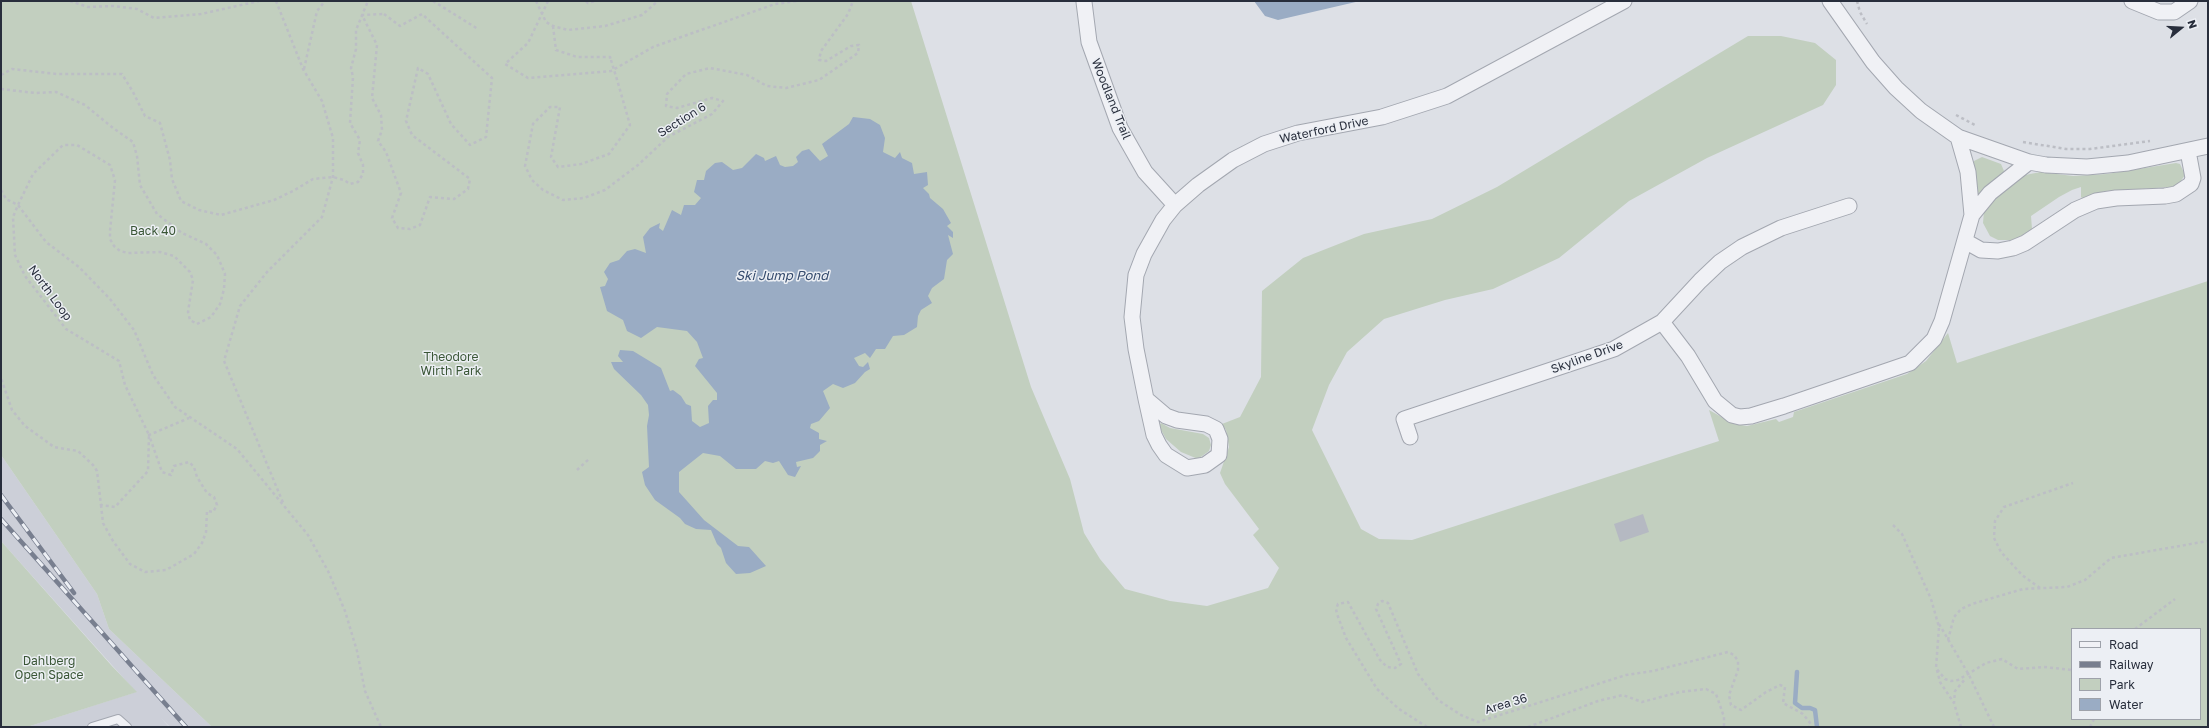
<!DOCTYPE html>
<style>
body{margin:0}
#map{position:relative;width:2209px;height:728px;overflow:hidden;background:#dde0e6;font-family:"Golos Text",sans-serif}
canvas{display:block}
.frame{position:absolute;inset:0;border:2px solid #282e3c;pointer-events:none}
.legend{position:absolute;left:2071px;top:628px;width:130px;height:92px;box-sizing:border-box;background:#eceff4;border:1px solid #9ea2aa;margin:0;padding:5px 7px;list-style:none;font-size:12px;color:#282e3c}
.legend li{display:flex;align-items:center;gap:8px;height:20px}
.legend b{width:20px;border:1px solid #9ea2aa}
.north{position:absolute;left:2161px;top:8px;width:40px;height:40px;-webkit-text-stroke:3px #eceff4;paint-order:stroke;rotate:72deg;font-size:11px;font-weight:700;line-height:16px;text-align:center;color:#282e3c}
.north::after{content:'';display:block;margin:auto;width:14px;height:18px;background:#282e3c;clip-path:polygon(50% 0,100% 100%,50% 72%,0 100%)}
</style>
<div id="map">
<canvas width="2209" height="728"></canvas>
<div class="frame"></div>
<ul class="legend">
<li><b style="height:5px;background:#f0f1f5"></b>Road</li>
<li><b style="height:5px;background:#787f8f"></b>Railway</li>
<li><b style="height:11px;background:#c2cfbf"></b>Park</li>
<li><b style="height:11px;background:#9aacc4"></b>Water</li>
</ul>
<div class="north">N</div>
</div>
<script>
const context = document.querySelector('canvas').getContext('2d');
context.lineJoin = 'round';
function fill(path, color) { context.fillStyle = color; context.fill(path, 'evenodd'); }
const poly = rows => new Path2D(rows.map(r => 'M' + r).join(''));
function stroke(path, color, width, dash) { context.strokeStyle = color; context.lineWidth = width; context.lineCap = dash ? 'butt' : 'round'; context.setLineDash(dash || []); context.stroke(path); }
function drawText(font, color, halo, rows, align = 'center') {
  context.font = font + ' "Golos Text",sans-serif'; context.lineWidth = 3; context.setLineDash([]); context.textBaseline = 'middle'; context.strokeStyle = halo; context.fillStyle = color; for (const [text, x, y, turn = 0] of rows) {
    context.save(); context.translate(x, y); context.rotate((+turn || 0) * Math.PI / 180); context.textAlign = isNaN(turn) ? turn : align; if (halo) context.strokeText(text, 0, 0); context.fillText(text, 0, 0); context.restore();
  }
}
fill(poly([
 [1,455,97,594,109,629,212,727,170,727,161,718,169,727,27,727,136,692,1,541]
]), '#cccfd8');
fill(poly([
 [1,1,911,1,1031,387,1070,479,1084,533,1100,559,1125,589,1170,601,1207,606,1268,588,1279,568,1253,535,1259,529,1225,484,1220,473,1229,447,1226,430,1222,424,1240,417,1261,377,1262,291,1303,258,1364,234,1432,219,1497,187,1748,36,1781,36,1815,43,1836,60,1836,85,1823,105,1707,158,1629,201,1559,258,1493,289,1445,300,1384,319,1347,352,1329,385,1312,430,1361,529,1379,539,1412,540,1719,441,1709,410,1734,424,1747,426,1776,419,1779,422,1793,417,1794,412,1907,374,1926,361,1948,333,1957,363,2208,281,2208,727,212,727,109,629,97,594,1,455],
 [2072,629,2200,629,2200,719,2072,719],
 [1982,157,2001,164,2004,171,2003,175,1977,197,1972,166,1974,161],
 [2176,163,2180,164,2185,175,2178,185,2172,187,2106,191,2082,198,2081,197,2081,187,2072,190,2059,197,2031,216,2032,229,2020,237,2011,240,1998,240,1990,236,1983,223,1984,211,1996,197,2022,176,2030,174,2041,172,2073,176,2107,174],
 [1161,423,1170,428,1203,434,1209,438,1211,445,1209,451,1198,459,1181,452,1166,439,1159,426],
 [1,541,111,665,137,692,27,727,1,727]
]), '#c2cfbf');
fill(poly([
 [1254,1,1360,1,1278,20,1265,16],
 [853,117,870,119,880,125,885,138,883,152,895,158,900,152,902,158,912,163,914,174,927,172,928,185,923,188,929,194,930,198,943,209,951,223,947,226,953,232,953,238,948,235,953,254,947,260,944,279,932,288,928,296,932,303,921,310,918,316,917,327,904,335,893,336,885,349,876,349,870,358,865,353,854,358,859,366,863,367,868,362,870,369,865,372,855,383,843,388,833,384,823,391,830,408,819,421,811,424,810,428,819,433,819,439,827,441,820,445,820,451,813,458,796,462,797,467,801,466,795,477,788,475,779,461,773,463,765,461,756,469,736,469,720,456,703,453,679,472,679,492,704,520,738,546,749,547,766,566,750,573,736,574,726,563,721,548,717,544,711,530,696,529,685,524,680,518,655,500,645,485,642,472,649,467,647,426,649,415,648,405,641,395,614,369,611,362,623,362,618,356,620,350,633,351,661,368,670,391,673,390,681,396,686,404,691,406,692,421,700,427,709,423,708,406,713,400,717,400,717,393,695,366,699,359,703,358,697,342,687,331,657,327,641,338,627,331,623,320,607,311,600,287,605,286,608,279,604,272,610,263,619,260,627,251,635,249,646,253,643,237,650,228,660,223,659,228,663,231,672,210,681,215,684,205,695,205,701,198,694,192,697,180,704,180,706,171,715,163,722,162,733,170,742,168,756,154,764,158,765,161,776,156,780,165,785,167,793,166,798,162,796,157,802,151,809,149,820,161,828,156,822,144,849,124]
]), '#9aacc4');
stroke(poly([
 [1797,672,1795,703,1802,708,1810,708,1815,710,1817,727]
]), '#9aacc4', 4.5);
fill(poly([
 [1643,514,1649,532,1620,542,1614,524]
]), '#b5b9c2');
const lane = poly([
 [92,727,118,719,127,727]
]);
const street = poly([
 [1830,1,1873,62,1896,88,1921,111,1958,137,2029,162,2046,165,2087,167,2128,163,2208,146],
 [2132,1,2159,12,2174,12,2190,1],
 [1084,2,1089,42,1120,128,1145,172,1175,205],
 [1972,215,1990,193,2029,162],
 [1965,241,1981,250,1998,251,2013,248,2025,243,2075,210,2096,201,2116,198,2165,196,2176,194,2191,184,2193,178,2188,151],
 [1662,322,1688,356,1715,401,1732,415,1740,417,1751,416,1784,406,1910,363,1934,339,1942,321,1972,215,1968,172,1958,137],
 [1146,399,1166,416,1177,420,1206,424,1216,429,1220,439,1219,455,1205,465,1187,468,1166,455,1159,445,1154,435,1146,399,1136,349,1132,317,1136,275,1144,254,1163,220,1175,205,1198,185,1233,160,1264,144,1298,133,1382,117,1447,96,1624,1],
 [1410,437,1404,419,1614,349,1662,322,1700,281,1720,262,1742,247,1781,228,1849,206]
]);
stroke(lane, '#a3a7b0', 10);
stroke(street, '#a3a7b0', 17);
stroke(poly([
 [70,1,88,7,114,6,137,9,154,18,201,14,259,1],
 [276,1,303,69,322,101,333,138,333,177,322,217,267,272,240,306,224,361,284,505],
 [433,1,478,29],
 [536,1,546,22,553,26,568,30,605,26,642,15,658,1],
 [548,1,528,43,505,64,528,78,611,71,653,47,775,4,797,1],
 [586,1,588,3,595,1],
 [1857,1,1860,12,1867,24],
 [384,14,400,26,422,14,492,78,486,137,470,145,451,124,428,74,418,68,406,121,412,135,470,179,468,189,454,199,430,197,420,225,410,229,398,228,392,218,401,193,386,152,378,141,382,130,381,115,372,98,377,45,362,15,384,14],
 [553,26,556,50,577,57,610,57,611,60],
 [304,69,317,11,325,1],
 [1,75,12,69,57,74,122,74,133,92,145,116,160,123,170,160,172,179,181,201,199,210,221,215,274,200,293,191,313,179,333,177,344,180,350,184,358,182,363,174,363,165,358,153,360,140,350,123,353,77,351,68,356,49,356,30,368,1],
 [618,83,630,125,609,154,581,164,558,167,551,157,560,107,550,107,533,124,525,166,532,180,543,190,563,200,584,198,605,190,638,165,668,137,712,114,723,101,712,98,677,108,666,106,667,94,686,74,710,68,747,75,767,86,786,88,819,80,858,53,859,45,851,46,826,61,819,60,821,51,848,14,853,1],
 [1,89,35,93,56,92,85,105,113,128,133,142,137,156,140,185,157,214,182,233,206,244,217,255,225,274,224,289,220,304,211,317,197,324,190,320,188,312,193,280,190,272,174,256,160,252,128,253,120,251,114,246,110,239,110,231,115,180,110,165,77,145,63,145,33,174,18,205,13,217,15,255,25,276,66,329,119,361,125,385,149,435,148,471,115,507,101,505,97,471,93,465,78,451,54,447,25,426,12,410,1,378],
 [1956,115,1975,125],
 [2023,142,2066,149,2090,149,2150,141],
 [1,190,6,199,18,205,46,242,79,267,110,299,134,330,153,375,175,407,237,449,308,535,328,571,345,611,357,651,365,691,381,727],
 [577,470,589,459],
 [101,505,103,523,113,541,130,564,145,572,166,570,194,554,202,543,206,532,207,511,213,512,217,505,214,497,207,493,197,477,194,467,189,462,174,466,171,475,162,472,149,435,189,418],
 [1893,525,1902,534,1931,599,1939,627,1936,668,1945,679,1951,681,1958,680,1986,663,2002,659,2018,669,2044,667,2072,670],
 [2040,588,2022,575,2001,552,1994,538,1995,521,2004,507,2073,483],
 [1939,624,1969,675,1994,727],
 [2135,629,2175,599],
 [1948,640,1954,617,1961,609,1972,604,2023,589,2067,587,2085,580,2111,558,2208,541],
 [1937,670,1940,682,1954,703],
 [1427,727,1399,709,1377,689,1346,638,1337,614,1336,609,1338,604,1348,602,1380,660,1387,667,1395,668,1401,664,1376,609,1378,604,1382,601,1388,603,1418,674,1438,700,1461,715,1478,722,1626,675,1653,671,1728,652,1734,655,1738,661,1738,670,1729,695,1731,705,1741,710,1766,692,1780,685,1785,687,1783,703,1803,714,1811,724,1809,727],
 [1528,727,1598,701,1623,695,1642,702,1680,692,1706,689,1716,694,1724,717,1724,727],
 [1961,727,1954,703,1955,691,1966,678],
 [2090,727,2094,719]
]), '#bcbec5', 2.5, [3, 3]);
stroke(lane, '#f0f1f5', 8);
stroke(street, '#f0f1f5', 15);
const rail = poly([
 [1,495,74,593],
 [1,519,186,727]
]);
stroke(rail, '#787f8f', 4.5);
stroke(rail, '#eceff4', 3, [9]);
stroke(poly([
 [611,60,618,83]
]), '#bcbec5', 2.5, [3, 3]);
drawText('12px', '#282e3c', '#eceff4', [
 ["Woodland Trail",1111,99,68],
 ["Section 6",682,120,-32],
 ["Waterford Drive",1324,130,-12],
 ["North Loop",50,293,54],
 ["Skyline Drive",1587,357,-20],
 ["Area 36",1506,704,-17]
]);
drawText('12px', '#3a5636', '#eceff4', [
 ["Back 40",153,231],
 ["Theodore",451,357],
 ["Wirth Park",451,371],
 ["Dahlberg",49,661],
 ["Open Space",49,675]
]);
drawText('italic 13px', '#354b6d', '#eceff4', [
 ["Ski Jump Pond",782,276]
]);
</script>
